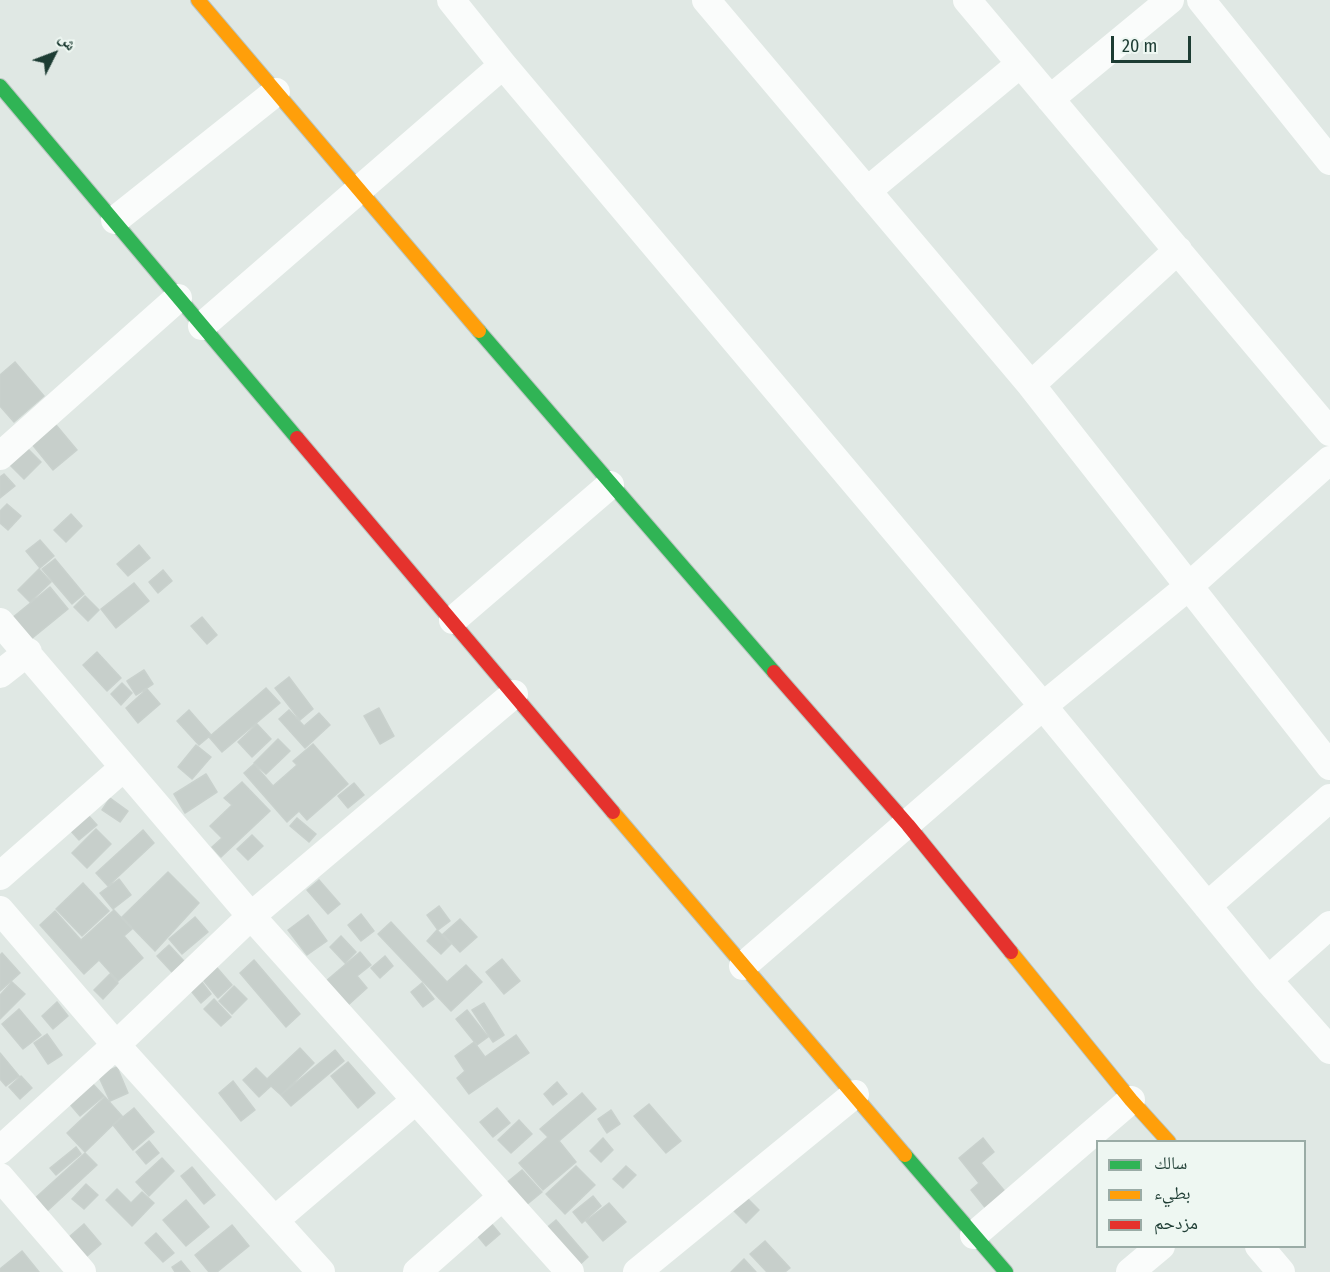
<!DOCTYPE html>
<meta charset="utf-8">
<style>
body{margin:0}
#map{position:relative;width:1330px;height:1272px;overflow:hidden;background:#e0e8e4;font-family:"Fira Sans Condensed","Noto Naskh Arabic",sans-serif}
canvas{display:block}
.legend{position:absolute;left:1096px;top:1140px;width:210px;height:108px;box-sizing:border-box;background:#eef7f2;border:2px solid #9aaca6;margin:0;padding:8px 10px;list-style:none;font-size:18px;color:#1d3c33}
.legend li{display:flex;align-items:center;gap:12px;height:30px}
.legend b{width:30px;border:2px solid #9aaca6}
.north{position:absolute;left:24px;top:24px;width:60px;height:60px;-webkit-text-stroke:4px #eef7f2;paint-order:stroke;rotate:48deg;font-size:16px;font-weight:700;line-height:24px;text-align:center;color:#1d3c33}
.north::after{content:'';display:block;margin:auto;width:21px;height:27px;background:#1d3c33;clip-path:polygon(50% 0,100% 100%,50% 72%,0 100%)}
.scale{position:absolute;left:1111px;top:36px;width:80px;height:27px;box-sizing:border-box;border:3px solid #1d3c33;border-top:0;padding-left:8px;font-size:18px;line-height:21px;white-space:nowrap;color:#1d3c33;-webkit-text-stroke:4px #eef7f2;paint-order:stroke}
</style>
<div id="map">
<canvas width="1330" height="1272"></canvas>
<ul class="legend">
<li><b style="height:8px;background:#30b455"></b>سالك</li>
<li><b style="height:8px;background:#ff9f0a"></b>بطيء</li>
<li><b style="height:8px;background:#e5322d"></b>مزدحم</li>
</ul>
<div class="north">ش</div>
<div class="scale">20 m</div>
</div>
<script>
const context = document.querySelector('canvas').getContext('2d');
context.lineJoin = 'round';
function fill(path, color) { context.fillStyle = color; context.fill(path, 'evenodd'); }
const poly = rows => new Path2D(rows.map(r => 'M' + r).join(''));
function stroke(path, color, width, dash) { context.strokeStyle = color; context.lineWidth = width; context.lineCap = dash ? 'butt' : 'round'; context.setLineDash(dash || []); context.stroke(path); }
const building = poly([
 [15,362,44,396,14,422,0,406,0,375,15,362],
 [51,419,77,450,53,470,27,438,51,419],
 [27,448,41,462,24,479,9,464,27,448],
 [4,474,15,486,0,498,0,477,4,474],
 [7,504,21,516,8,530,0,523,0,511,7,504],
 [71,514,82,526,66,542,54,530,71,514],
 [40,540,54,556,40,568,26,551,40,540],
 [139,545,150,558,128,576,117,564,139,545],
 [55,559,84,594,72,604,42,569,55,559],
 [39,569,51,582,30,602,18,590,39,569],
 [163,570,172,581,158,593,149,582,163,570],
 [134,583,149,601,116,628,101,609,134,583],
 [50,587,68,609,30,640,12,618,50,587],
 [85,596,99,610,88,621,74,607,85,596],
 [202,617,217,635,207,644,191,626,202,617],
 [97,652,121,678,107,691,83,665,97,652],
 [144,670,153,684,136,695,127,681,144,670],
 [289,677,313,709,300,720,275,688,289,677],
 [122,683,132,693,121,705,111,694,122,683],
 [266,688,280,703,222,752,209,737,266,688],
 [147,689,160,704,138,723,126,708,147,689],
 [379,708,394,736,380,744,364,716,379,708],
 [189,710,211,735,199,745,177,721,189,710],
 [289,710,304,726,319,713,330,725,305,748,279,719,289,710],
 [257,724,271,739,252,757,238,742,257,724],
 [278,739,290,751,266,774,254,763,278,739],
 [313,744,348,784,307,820,299,811,287,822,244,773,254,764,273,786,297,765,293,761,313,744],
 [196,745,211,757,192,779,178,767,196,745],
 [206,774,217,792,185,813,174,794,206,774],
 [242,782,270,811,221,857,212,847,222,838,210,826,232,805,224,798,242,782],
 [354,783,364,795,348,808,338,796,354,783],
 [110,798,128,811,120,822,102,810,110,798],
 [88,815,97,825,79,840,70,830,88,815],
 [297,818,316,834,309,842,290,826,297,818],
 [96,829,111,844,87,868,72,853,96,829],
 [143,830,154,843,108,886,96,873,143,830],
 [252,835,263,846,248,860,237,849,252,835],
 [168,872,199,903,155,951,122,917,168,872],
 [119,879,131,895,113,909,100,893,119,879],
 [319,880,340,904,328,914,307,890,319,880],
 [83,883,109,911,82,936,56,909,83,883],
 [439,906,450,921,438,930,427,915,439,906],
 [114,910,132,929,124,936,143,958,118,981,99,960,84,974,40,925,55,911,81,940,114,910],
 [361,914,374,931,361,941,348,925,361,914],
 [308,915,327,941,307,955,288,930,308,915],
 [195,917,208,932,182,954,169,939,195,917],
 [460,919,477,937,460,952,443,934,460,919],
 [391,922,447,982,466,965,482,982,451,1011,378,934,391,922],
 [437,930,451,944,441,954,427,941,437,930],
 [341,936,356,952,345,963,330,947,341,936],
 [169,945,196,974,184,985,157,956,169,945],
 [360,952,371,965,357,976,367,988,347,1006,326,981,360,952],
 [2,953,20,973,0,991,0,955,2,953],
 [385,956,393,966,380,978,371,968,385,956],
 [502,959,520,981,504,994,486,972,502,959],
 [254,960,300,1014,286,1027,240,973,254,960],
 [212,962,232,985,218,998,198,974,212,962],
 [110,974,118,983,103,999,94,990,110,974],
 [198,977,211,994,201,1003,187,986,198,977],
 [12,982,25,994,0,1019,0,995,12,982],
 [422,983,434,999,423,1007,411,992,422,983],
 [234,986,247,999,232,1014,219,1001,234,986],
 [214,999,231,1017,221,1026,204,1009,214,999],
 [57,1002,68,1016,53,1029,42,1016,57,1002],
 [484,1003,504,1035,493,1042,472,1010,484,1003],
 [19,1009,41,1035,23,1049,2,1024,19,1009],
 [467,1010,488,1037,477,1045,456,1019,467,1010],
 [47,1034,62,1055,48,1064,34,1043,47,1034],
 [516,1035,529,1053,469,1094,457,1078,465,1071,455,1056,474,1042,485,1057,516,1035],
 [300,1048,314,1063,281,1095,271,1086,259,1097,243,1080,256,1068,267,1079,300,1048],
 [335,1050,344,1061,291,1106,281,1095,335,1050],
 [0,1053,19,1076,6,1086,0,1079,0,1053],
 [348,1062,375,1093,358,1108,331,1076,348,1062],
 [117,1067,128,1093,110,1101,98,1075,117,1067],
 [21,1076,32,1088,20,1099,9,1087,21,1076],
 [233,1081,255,1110,241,1121,219,1093,233,1081],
 [557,1082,567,1094,553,1105,544,1094,557,1082],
 [92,1083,104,1096,80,1116,68,1102,92,1083],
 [582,1093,596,1109,559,1141,576,1162,543,1190,519,1163,548,1137,540,1129,582,1093],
 [105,1097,122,1116,85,1152,67,1133,105,1097],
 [649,1104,681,1141,666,1153,634,1116,649,1104],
 [134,1108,154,1132,133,1150,113,1125,134,1108],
 [497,1108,510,1123,493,1137,480,1122,497,1108],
 [611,1110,620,1124,607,1133,598,1119,611,1110],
 [519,1120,532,1134,511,1153,498,1140,519,1120],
 [603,1138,613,1150,601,1162,590,1151,603,1138],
 [983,1138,994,1152,981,1163,1008,1195,988,1211,971,1190,979,1183,959,1158,983,1138],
 [149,1141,159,1153,146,1164,136,1152,149,1141],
 [76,1147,81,1154,56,1175,50,1168,76,1147],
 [85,1153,97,1165,45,1213,33,1200,85,1153],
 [162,1158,174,1171,149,1196,136,1182,162,1158],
 [576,1166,595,1185,565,1214,546,1194,576,1166],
 [626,1166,636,1175,623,1188,613,1179,626,1166],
 [192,1167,215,1195,204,1204,181,1176,192,1167],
 [522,1170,542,1192,525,1206,505,1184,522,1170],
 [86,1184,98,1195,84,1209,72,1199,86,1184],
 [117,1189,131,1203,142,1192,154,1203,132,1226,106,1200,117,1189],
 [744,1195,759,1210,746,1223,731,1208,744,1195],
 [593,1196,601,1206,582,1223,573,1212,593,1196],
 [186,1200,209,1227,186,1246,163,1220,186,1200],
 [609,1203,626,1222,603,1241,586,1221,609,1203],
 [556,1220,588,1257,576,1268,544,1230,556,1220],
 [490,1222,500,1234,486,1246,476,1234,490,1222],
 [84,1224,101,1244,86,1257,69,1237,84,1224],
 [232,1225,249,1246,217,1272,209,1272,195,1255,232,1225],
 [156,1233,174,1253,163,1262,145,1243,156,1233],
 [765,1241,790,1268,785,1272,767,1272,750,1254,765,1241],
 [22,1251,39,1272,0,1272,0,1269,22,1251],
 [744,1259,756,1272,731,1272,744,1259],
 [181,1261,190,1272,175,1272,172,1267,181,1261]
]);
fill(building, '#c7cfcb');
stroke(building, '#c9d1cd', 1.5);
const fast = poly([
 [0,86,297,438],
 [479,331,774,672],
 [905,1155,1006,1272]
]);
const slow = poly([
 [198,0,479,331],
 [613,812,905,1155],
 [1011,952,1131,1100,1169,1142]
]);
const jam = poly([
 [297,438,613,812],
 [774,672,908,825,1011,952]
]);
stroke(fast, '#b9c5c0', 16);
stroke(slow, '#b9c5c0', 16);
stroke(jam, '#b9c5c0', 16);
stroke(poly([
 [451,0,503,65,1043,706,1268,980,1330,1050],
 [706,0,1031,385,1330,766],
 [967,0,1330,432],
 [1201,0,1330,161],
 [1050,99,1170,0],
 [867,191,1020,64],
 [115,220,276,92],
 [202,326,503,65],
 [1031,385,1178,250],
 [0,456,178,298],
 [453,620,610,485],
 [0,622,251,916,570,1272],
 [0,674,28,652],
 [0,876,123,768],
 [1207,906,1330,798],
 [0,910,116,1045,321,1272],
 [743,966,1043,706,1188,587,1330,460],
 [1268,980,1330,925],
 [0,1150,116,1045,251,916,514,694],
 [0,1177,82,1272],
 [275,1220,416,1100],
 [974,1235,1131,1100],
 [1259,1246,1281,1272],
 [417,1272,502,1197],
 [637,1272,855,1094],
 [1130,1272,1161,1246]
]), '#fafcfb', 28);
stroke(fast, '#30b455', 14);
stroke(slow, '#ff9f0a', 14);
stroke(jam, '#e5322d', 14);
</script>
